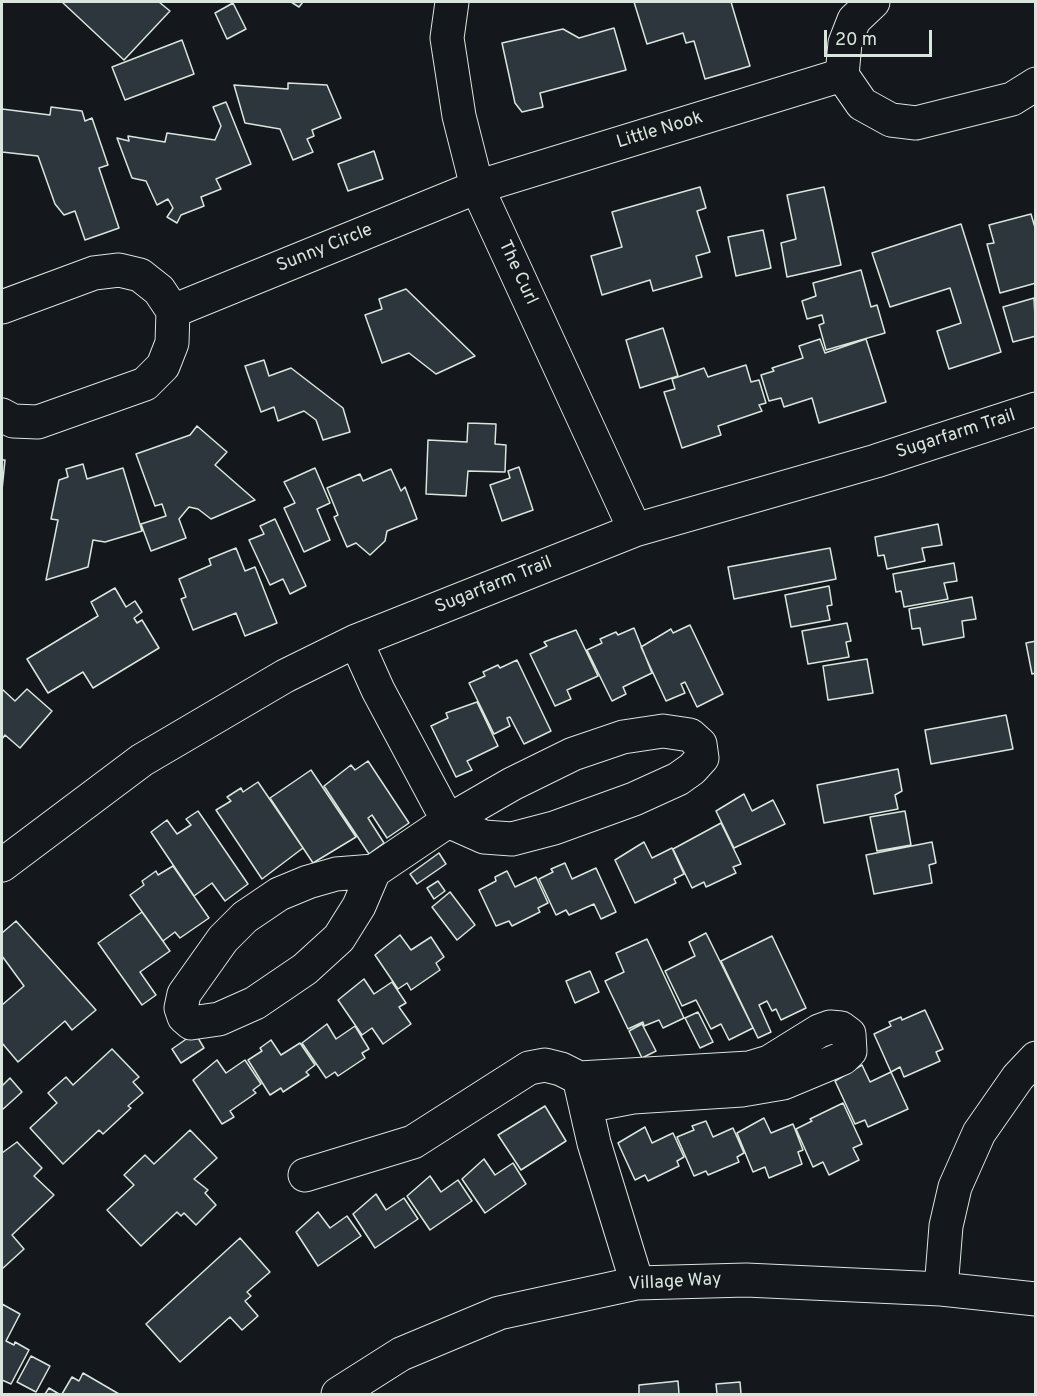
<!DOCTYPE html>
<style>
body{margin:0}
#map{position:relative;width:1037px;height:1396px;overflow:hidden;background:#14181c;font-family:Overpass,sans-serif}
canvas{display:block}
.frame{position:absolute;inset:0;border:3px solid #d8e6dc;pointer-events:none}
.scale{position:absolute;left:824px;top:30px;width:108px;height:27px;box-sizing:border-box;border:3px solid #d8e6dc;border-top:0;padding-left:8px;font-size:18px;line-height:21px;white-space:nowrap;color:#d8e6dc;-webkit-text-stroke:4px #14181c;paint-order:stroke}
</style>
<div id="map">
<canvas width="1037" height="1396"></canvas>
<div class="frame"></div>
<div class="scale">20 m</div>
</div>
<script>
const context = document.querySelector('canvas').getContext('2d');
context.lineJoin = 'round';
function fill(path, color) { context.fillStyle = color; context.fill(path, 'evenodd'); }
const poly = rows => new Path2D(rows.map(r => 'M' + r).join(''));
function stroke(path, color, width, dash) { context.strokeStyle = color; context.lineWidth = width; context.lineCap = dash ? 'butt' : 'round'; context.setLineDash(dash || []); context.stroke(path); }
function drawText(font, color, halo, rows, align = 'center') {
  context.font = font + ' Overpass,sans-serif'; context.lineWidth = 4.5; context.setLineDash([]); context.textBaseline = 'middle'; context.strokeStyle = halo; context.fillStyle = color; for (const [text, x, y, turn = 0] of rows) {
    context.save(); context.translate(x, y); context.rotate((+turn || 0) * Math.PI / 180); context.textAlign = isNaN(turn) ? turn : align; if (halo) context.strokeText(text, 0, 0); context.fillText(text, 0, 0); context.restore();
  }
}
const building = poly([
 [62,2,159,2,170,11,124,60,62,2],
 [291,2,303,2,299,7,291,2],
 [634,2,731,2,750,66,705,79,694,41,686,43,683,33,647,44,634,2],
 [233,3,246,29,227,39,215,13,233,3],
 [614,28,626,70,540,93,543,107,522,112,515,103,502,43,563,29,579,38,614,28],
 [182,40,194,74,125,100,112,67,182,40],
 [288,83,327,85,341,118,312,130,314,136,307,139,313,152,293,160,280,129,245,123,234,85,288,89,288,83],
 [226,102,251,164,216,179,221,189,201,197,204,206,181,215,177,223,167,217,173,208,168,199,157,205,146,181,132,178,117,138,129,141,128,136,165,142,167,133,215,140,221,126,213,107,226,102],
 [51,107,82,111,85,121,92,118,108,165,99,168,119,228,85,240,75,211,64,215,55,204,38,156,2,152,2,109,50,115,51,107],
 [374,151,383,179,348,191,338,164,374,151],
 [700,187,706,208,697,211,710,252,696,256,702,277,653,291,650,280,602,295,591,256,622,247,612,212,700,187],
 [824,187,841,265,787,277,781,243,796,239,787,195,824,187],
 [1031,214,1036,231,1036,283,1000,293,987,244,994,243,989,225,1031,214],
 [961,224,1001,352,949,369,937,331,961,323,950,288,890,307,872,253,961,224],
 [763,230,771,268,736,276,728,237,763,230],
 [861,270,871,307,877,305,885,333,826,350,819,325,824,323,822,315,807,319,802,301,816,296,813,283,861,270],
 [406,289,475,356,436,374,409,353,382,363,365,315,382,309,379,299,406,289],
 [1034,298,1036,336,1013,342,1003,307,1034,298],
 [663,328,678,376,640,388,626,340,663,328],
 [820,339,825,353,866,339,886,402,819,423,812,398,784,407,781,398,769,401,761,375,774,371,772,368,803,358,799,346,820,339],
 [264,360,269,376,291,368,343,408,350,432,323,440,316,420,304,411,278,421,274,407,261,412,245,366,264,360],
 [746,365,751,382,759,380,766,403,759,405,762,411,718,426,721,435,682,448,664,392,675,389,672,379,704,368,708,377,746,365],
 [468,423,496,424,495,444,506,445,505,472,468,471,466,496,426,494,428,440,467,442,468,423],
 [197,426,227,452,215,465,255,500,211,519,198,509,189,507,179,519,186,538,151,551,141,524,166,516,162,504,155,506,136,454,190,435,197,426],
 [2,460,5,460,2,490,2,460],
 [83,464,87,479,123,468,142,531,105,542,93,540,88,567,46,580,58,520,51,519,59,480,68,477,66,469,83,464],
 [519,467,533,510,502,521,490,485,510,478,508,471,519,467],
 [315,468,330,503,317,509,330,540,304,552,284,508,295,503,284,482,315,468],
 [391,469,401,491,405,487,417,519,387,531,385,541,370,555,356,543,347,547,334,517,338,515,327,488,360,474,363,481,391,469],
 [275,519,306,586,290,594,283,579,270,585,249,540,264,534,260,526,275,519],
 [938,524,942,545,922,548,925,561,887,569,884,555,878,556,875,537,938,524],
 [236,548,245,571,255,567,277,623,245,636,236,613,193,630,181,599,186,597,179,579,211,565,209,559,236,548],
 [830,548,836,579,734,599,728,567,830,548],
 [954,563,957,581,944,583,948,599,904,607,901,591,896,592,893,574,954,563],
 [829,586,832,605,827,606,830,620,791,627,785,595,829,586],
 [115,588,126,607,135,601,142,612,134,618,137,623,142,620,159,648,93,688,83,672,48,693,27,659,98,616,91,602,115,588],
 [972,597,976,619,962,621,964,637,923,645,920,628,912,629,909,609,972,597],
 [847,623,851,641,846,642,849,657,808,664,802,631,847,623],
 [690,625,723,694,697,707,685,682,681,684,685,693,666,701,641,647,671,629,673,633,690,625],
 [634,628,652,673,623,687,626,694,612,701,587,650,602,643,600,639,616,632,618,635,634,628],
 [576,630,598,676,567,690,571,699,555,706,530,654,547,646,544,642,576,630],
 [1036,641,1036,673,1032,674,1026,643,1036,641],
 [867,659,873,693,828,700,823,666,867,659],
 [517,660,551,731,524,744,510,717,507,718,510,726,494,734,469,683,485,676,483,672,498,665,500,668,517,660],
 [2,689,15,701,27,689,52,711,20,748,5,735,2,739,2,689],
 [477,702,498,746,467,761,472,770,456,777,431,726,448,718,446,713,477,702],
 [1006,715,1013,749,931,764,925,730,1006,715],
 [368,761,409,823,387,838,372,815,368,818,384,843,369,854,324,786,351,765,355,770,368,761],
 [898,769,902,791,895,795,898,809,824,823,817,785,898,769],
 [311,770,356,837,313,863,270,798,311,770],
 [258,782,303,848,262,879,216,810,231,801,227,797,241,788,243,792,258,782],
 [744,794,752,811,773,800,785,824,734,848,716,811,744,794],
 [198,811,248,884,225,901,212,883,194,896,151,832,167,820,177,834,191,825,186,819,198,811],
 [905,811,911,845,877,851,870,817,905,811],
 [721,823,741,864,733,867,736,873,706,887,704,882,692,888,673,849,721,823],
 [644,842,652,858,672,848,684,874,674,879,676,883,635,903,615,860,644,842],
 [932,842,936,863,929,865,932,883,874,894,866,855,932,842],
 [439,853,446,864,417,884,410,874,439,853],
 [565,863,572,879,596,868,616,912,601,919,594,904,569,915,566,910,556,915,539,879,553,872,551,869,565,863],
 [173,866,209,918,180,938,175,932,163,941,130,895,144,885,142,881,156,871,158,875,173,866],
 [507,871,515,887,536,877,548,903,538,908,540,912,512,926,509,921,496,926,479,890,496,881,495,877,507,871],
 [438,881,445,891,434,899,427,888,438,881],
 [450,892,475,925,457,940,432,907,450,892],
 [142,912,170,951,140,972,156,995,142,1005,98,943,142,912],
 [16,921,96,1010,72,1030,65,1021,18,1062,2,1043,2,1005,24,986,2,956,2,933,16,921],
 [706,933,753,1028,729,1040,721,1024,711,1029,696,1000,682,1006,665,971,695,956,689,942,706,933],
 [400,935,411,950,431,937,444,957,436,963,440,970,411,990,407,983,398,989,375,955,400,935],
 [772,936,806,1008,781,1020,776,1009,772,1011,767,1001,759,1005,771,1032,758,1038,721,961,772,936],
 [647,939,684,1018,663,1028,659,1020,644,1026,643,1022,628,1029,605,981,624,972,616,953,647,939],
 [590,971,599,992,575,1003,566,981,590,971],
 [364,979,374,994,392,982,406,1003,399,1007,411,1024,383,1044,372,1028,362,1035,338,1000,364,979],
 [925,1010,943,1049,936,1052,940,1061,904,1077,900,1067,891,1072,874,1034,891,1026,889,1022,901,1017,902,1020,925,1010],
 [698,1012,713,1042,700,1048,685,1018,698,1012],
 [327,1024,336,1039,355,1026,369,1049,362,1053,365,1058,338,1076,335,1072,326,1078,302,1043,327,1024],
 [642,1024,656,1051,642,1058,629,1031,642,1024],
 [195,1033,204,1048,181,1063,172,1049,195,1033],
 [271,1040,281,1055,300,1043,315,1065,306,1072,309,1075,283,1092,281,1088,270,1095,248,1060,262,1051,260,1048,271,1040],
 [112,1049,139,1077,133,1082,143,1093,128,1106,131,1108,103,1134,99,1130,63,1164,30,1128,57,1103,48,1093,66,1077,73,1085,112,1049],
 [217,1060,226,1073,245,1060,261,1084,253,1090,256,1093,230,1111,234,1117,222,1124,193,1080,217,1060],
 [862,1065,870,1082,891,1072,908,1109,868,1127,865,1120,855,1124,835,1081,862,1065],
 [10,1078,22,1092,2,1110,2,1086,10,1078],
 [843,1103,862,1144,853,1148,859,1160,829,1175,823,1162,813,1167,796,1129,812,1121,810,1119,843,1103],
 [545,1106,566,1141,521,1170,498,1135,545,1106],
 [764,1118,771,1133,793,1124,803,1150,798,1152,802,1164,769,1178,765,1167,753,1172,737,1133,764,1118],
 [706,1121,713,1137,733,1128,744,1153,737,1157,739,1162,708,1175,706,1171,694,1176,677,1137,694,1130,692,1126,706,1121],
 [645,1127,652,1143,673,1133,684,1157,677,1161,679,1166,648,1181,645,1175,635,1180,618,1143,645,1127],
 [190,1130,217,1158,194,1179,208,1190,205,1193,216,1205,196,1225,184,1213,181,1216,177,1212,141,1246,107,1210,134,1185,124,1175,145,1155,154,1164,190,1130],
 [17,1142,42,1168,34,1176,54,1195,12,1235,24,1249,2,1269,2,1153,17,1142],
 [484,1159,495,1175,513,1163,526,1184,485,1213,462,1179,484,1159],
 [430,1176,441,1192,458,1180,472,1201,430,1230,407,1196,430,1176],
 [376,1194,386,1210,404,1198,418,1219,375,1248,353,1214,376,1194],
 [318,1212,330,1228,347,1216,361,1236,318,1266,296,1232,318,1212],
 [240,1238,270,1272,247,1292,251,1296,245,1301,258,1316,242,1330,230,1317,180,1362,146,1324,240,1238],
 [2,1304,20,1314,6,1341,14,1345,15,1342,29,1350,11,1384,2,1380,2,1304],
 [31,1356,50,1366,36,1392,17,1382,31,1356],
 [83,1373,119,1394,62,1394,72,1377,79,1381,83,1373],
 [678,1381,679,1394,639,1394,639,1385,678,1381],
 [740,1382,741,1394,717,1394,716,1384,740,1382],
 [49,1388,59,1394,45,1394,49,1388]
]);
fill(building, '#2c363c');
stroke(building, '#d8e6dc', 1.5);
const minor = poly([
 [452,2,447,38,459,116,477,187,635,530],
 [873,2,854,20,845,43,842,75,862,104,891,120,916,123,1012,99,1036,84],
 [2,307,94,273,119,270,140,275,159,290,173,311,172,343,163,366,145,384,38,422,13,421,2,415],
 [173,311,477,187,842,75],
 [356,641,378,690,448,821,484,837,512,839,554,828,634,799,678,779,692,769,702,758,700,744,690,735,663,731,623,737,573,754,512,784,448,821,374,871,336,874,308,882,279,894,245,917,223,939,184,994,181,1008,184,1017,191,1023,219,1019,255,1003,305,969,339,938,359,906,374,871],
 [2,865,142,760,285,676,356,641,635,530,876,461,1036,409],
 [581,1086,594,1143,637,1283],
 [305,1175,413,1142,529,1068,545,1065,561,1069,579,1078,749,1068,769,1062,819,1031,830,1027,841,1028,849,1034,850,1051,843,1058,783,1083,742,1090,633,1097,586,1106],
 [941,1289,946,1226,955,1187,979,1133,1018,1077,1036,1058],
 [338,1394,401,1354,499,1313,637,1283,746,1280,941,1289,1036,1299]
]);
stroke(minor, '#d8e6dc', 35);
stroke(minor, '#14181c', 33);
drawText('18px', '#d8e6dc', '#14181c', [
 ["Little Nook",660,131,-17],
 ["Sunny Circle",325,249,-22],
 ["The Curl",517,273,65],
 ["Sugarfarm Trail",956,435,-18],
 ["Sugarfarm Trail",494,586,-22],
 ["Village Way",675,1283,-3]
]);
</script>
